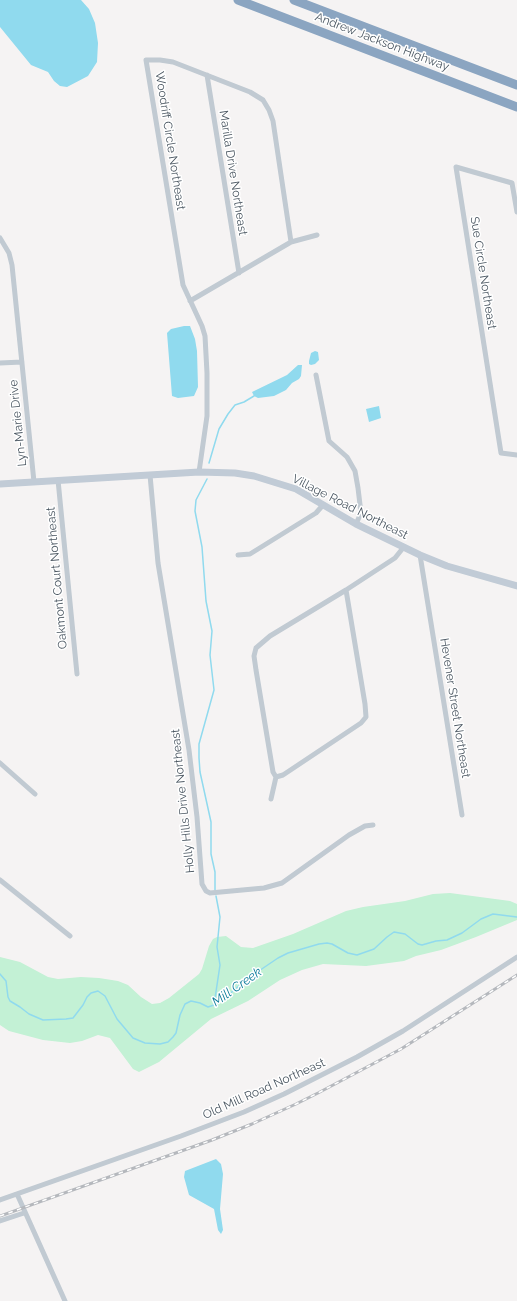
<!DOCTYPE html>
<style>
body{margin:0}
canvas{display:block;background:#f5f3f3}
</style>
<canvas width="517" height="1301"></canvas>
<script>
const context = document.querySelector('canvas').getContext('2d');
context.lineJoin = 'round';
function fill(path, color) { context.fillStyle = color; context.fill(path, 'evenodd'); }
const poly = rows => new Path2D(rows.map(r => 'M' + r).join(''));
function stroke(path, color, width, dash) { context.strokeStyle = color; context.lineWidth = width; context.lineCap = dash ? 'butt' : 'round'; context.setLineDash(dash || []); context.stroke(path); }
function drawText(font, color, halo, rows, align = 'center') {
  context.font = font + ' Raleway,sans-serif'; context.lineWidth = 3; context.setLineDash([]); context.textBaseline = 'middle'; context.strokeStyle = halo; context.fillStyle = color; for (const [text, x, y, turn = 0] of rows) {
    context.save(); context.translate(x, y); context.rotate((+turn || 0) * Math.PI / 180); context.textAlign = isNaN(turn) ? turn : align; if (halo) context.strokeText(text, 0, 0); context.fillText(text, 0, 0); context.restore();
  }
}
fill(poly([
 [450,893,510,901,517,904,517,920,476,937,441,950,416,956,404,961,366,966,323,964,302,970,280,980,248,1001,211,1019,159,1062,139,1072,133,1069,110,1038,98,1035,82,1041,70,1043,43,1040,9,1031,0,1025,0,957,20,962,48,977,58,979,81,977,99,978,118,981,128,985,141,997,152,1004,160,1003,169,998,199,974,202,969,209,946,213,939,217,937,226,936,241,947,253,948,293,934,346,911,363,907,405,901,433,894]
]), '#c3f1d5');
fill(poly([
 [0,0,81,0,89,9,95,23,98,43,97,62,88,76,67,87,60,86,54,81,48,72,31,65,0,27],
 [184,326,190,326,195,339,197,351,198,387,194,396,178,398,172,396,167,333,171,329],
 [315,351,318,352,319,360,315,364,311,365,309,364,309,361,311,353],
 [298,365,302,365,301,376,299,379,292,383,286,390,274,396,258,398,254,396,252,392,287,375],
 [379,406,381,418,369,422,366,409],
 [216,1159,221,1164,223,1174,220,1209,223,1230,221,1234,218,1230,214,1209,189,1195,184,1177,185,1171]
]), '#90daee');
stroke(poly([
 [209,463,219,429,228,414,235,405,244,402,254,396],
 [207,479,196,500,195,511,202,547,206,601,212,631,210,655,214,690,199,744,199,758,200,772,211,822,211,854,215,872,215,890],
 [0,974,6,981,8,997,10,1001,20,1007,29,1014,43,1020,66,1019,73,1018,83,1005,87,997,91,993,98,991,105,996,117,1019,133,1038,145,1043,160,1044,168,1042,173,1037,176,1033,180,1015,185,1004,191,1001,200,1003,208,1007,214,1005,226,997,247,979,278,958,288,953,319,944,327,943,332,944,348,953,357,955,374,949,387,937,394,932,405,934,418,944,422,945,436,941,447,940,462,933,481,919,493,914,517,917],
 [214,1005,220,965,217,947,220,917,216,896]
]), '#90daee', 1.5);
stroke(poly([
 [207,75,239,273],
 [517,212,512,183,456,167,501,453,517,455],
 [0,238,9,253,12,265,34,482],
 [190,301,291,242,317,235],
 [0,363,22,362],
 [316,375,329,441,347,457,355,471,358,488,361,513,356,524],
 [199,472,207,416,207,373,205,336,202,326,183,285,146,60,160,60,173,62,250,92,263,100,269,110,273,121,291,242],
 [150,475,158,563,189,750,197,817,202,884,206,891,210,893,264,888,282,883,349,835,365,826,373,825],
 [58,480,77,674],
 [238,555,250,554,316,513,323,505],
 [420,555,462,815],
 [346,590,365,704,366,717,361,723,283,775,276,777,273,772,256,670,254,656,256,648,270,636,346,590],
 [346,590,395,558,403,548],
 [0,763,35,794],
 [271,799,276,777],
 [0,880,70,936],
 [17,1194,65,1301],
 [0,1200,181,1136,244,1112,284,1094,357,1057,403,1031,517,957],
 [0,1221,24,1213]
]), '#c1cad2', 5);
stroke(poly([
 [0,484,199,472,235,473,254,476,296,489,356,524,420,555,447,566,517,586]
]), '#c1cbd6', 7);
stroke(poly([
 [238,0,517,107],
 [294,0,517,85]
]), '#8ba5c1', 9);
const rail = poly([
 [0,1216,212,1140,252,1124,296,1104,318,1093,401,1049,517,975]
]);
stroke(rail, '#b5b8bd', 3);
stroke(rail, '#fff', 1.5, [4.5]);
drawText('12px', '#4a5661', '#fff', [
 ["Andrew Jackson Highway",382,42,21],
 ["Woodriff Circle Northeast",170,141,81],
 ["Marilla Drive Northeast",233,173,81],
 ["Sue Circle Northeast",483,273,81],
 ["Lyn-Marie Drive",18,423,-96],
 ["Village Road Northeast",350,507,27],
 ["Oakmont Court Northeast",57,578,-95],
 ["Hevener Street Northeast",455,708,81],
 ["Holly Hills Drive Northeast",183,801,-96],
 ["Old Mill Road Northeast",264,1089,-24]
]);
drawText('italic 13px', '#0c7c9b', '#fff', [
 ["Mill Creek",237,987,-35]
]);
</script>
